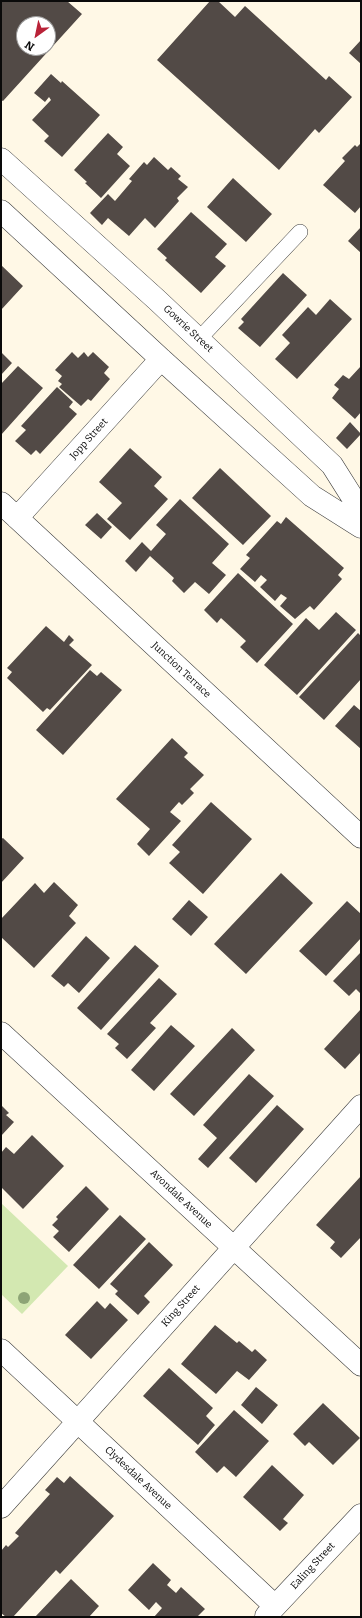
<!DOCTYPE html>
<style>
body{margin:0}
#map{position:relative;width:362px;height:1618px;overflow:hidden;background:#fff8e6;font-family:Bitter,serif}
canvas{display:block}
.frame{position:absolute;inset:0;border:2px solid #0a0a0a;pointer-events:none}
.north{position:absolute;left:16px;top:16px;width:40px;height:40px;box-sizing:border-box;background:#fff;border:1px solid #9d9d9d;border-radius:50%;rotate:213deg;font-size:11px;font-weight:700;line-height:16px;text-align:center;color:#0a0a0a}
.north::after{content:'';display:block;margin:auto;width:14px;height:18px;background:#b92238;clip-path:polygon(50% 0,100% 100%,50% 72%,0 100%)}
</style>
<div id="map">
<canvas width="362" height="1618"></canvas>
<div class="frame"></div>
<div class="north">N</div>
</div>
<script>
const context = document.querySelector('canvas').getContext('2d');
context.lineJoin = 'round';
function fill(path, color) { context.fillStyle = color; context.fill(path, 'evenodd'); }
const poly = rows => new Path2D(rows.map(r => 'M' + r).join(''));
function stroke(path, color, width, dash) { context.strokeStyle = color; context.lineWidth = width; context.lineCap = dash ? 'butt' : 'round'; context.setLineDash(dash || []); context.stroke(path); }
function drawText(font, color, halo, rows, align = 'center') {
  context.font = font + ' Bitter,serif'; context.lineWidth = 4; context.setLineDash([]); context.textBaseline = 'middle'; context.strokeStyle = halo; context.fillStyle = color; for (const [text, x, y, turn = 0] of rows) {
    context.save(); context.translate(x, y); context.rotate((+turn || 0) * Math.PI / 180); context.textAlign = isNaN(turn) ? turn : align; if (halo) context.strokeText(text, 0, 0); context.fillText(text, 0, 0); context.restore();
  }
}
fill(poly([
 [1,1203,68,1266,22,1314,1,1294]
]), '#d3e8b1');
fill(poly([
 [1,1,67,1,82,14,3,101,1,100],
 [24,24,48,24,48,48,24,48],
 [210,1,218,1,235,17,245,6,326,80,329,76,352,97,319,133,315,129,279,170,157,60],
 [361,40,361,64,349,53],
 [51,74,61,83,62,81,100,115,62,157,44,141,49,136,32,120,51,100,49,97,45,102,34,93],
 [108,133,123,147,117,154,130,166,101,198,85,183,87,182,74,170],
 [361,143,361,206,355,213,323,185,345,161,342,158,355,145,357,147],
 [154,157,168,170,171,167,181,176,178,179,188,187,177,198,179,201,155,228,145,218,129,236,108,218,102,225,90,213,108,194,115,201,132,181,129,179,144,162,147,165],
 [233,178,272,214,246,242,207,207],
 [191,212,227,244,215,257,226,266,201,293,165,260,167,258,157,249],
 [361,227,361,253,348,241],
 [1,265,23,286,1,310],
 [283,273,307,295,260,347,238,328,244,322,241,319],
 [330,299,352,319,297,379,275,359,290,343,282,335,308,307,316,315],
 [1,352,12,363,1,375],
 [72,352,78,358,84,352,88,357,93,352,109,367,104,373,110,379,91,401,88,399,81,406,59,387,62,384,58,381,62,376,55,370],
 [18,366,43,388,1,435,1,384],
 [361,366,361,412,355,419,332,398,339,389,334,385,343,375,349,379],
 [57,387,73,402,69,407,77,414,40,454,36,450,31,455,15,441,26,430,21,426],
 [350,422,361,434,347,449,336,438],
 [130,448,162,477,154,486,168,499,130,540,107,519,122,503,99,482],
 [220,468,271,516,243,545,192,498],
 [180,499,229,544,212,563,226,575,209,594,195,582,184,593,172,581,174,578,150,556,136,572,125,561,142,542,151,551,166,534,156,525],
 [97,513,112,527,101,539,85,525],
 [286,517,344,568,338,575,342,579,314,610,310,606,295,619,280,606,287,598,281,594,275,601,260,587,267,580,261,575,255,582,240,569,250,558,246,555,277,521,281,524],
 [238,573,293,624,257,663,240,647,246,641,221,618,217,623,204,610],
 [336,612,356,630,297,695,264,665,306,618,319,630],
 [46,626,64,642,69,635,74,640,69,645,92,665,50,710,47,708,43,712,7,678,12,672,7,668],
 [358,633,361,636,361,679,324,720,299,697],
 [90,670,97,676,101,672,122,690,63,755,36,730],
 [354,705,361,711,361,749,335,726],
 [172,738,188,753,184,757,204,775,190,789,194,793,182,805,179,802,170,812,181,821,149,856,137,844,150,829,116,799],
 [211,802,252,839,203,894,169,863,180,852,172,845],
 [3,838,24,858,1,883,1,839],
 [281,873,313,903,246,974,214,944],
 [54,882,78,905,69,916,76,923,34,968,1,937,1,919,35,883,44,893],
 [189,900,208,917,191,936,172,919],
 [347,901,361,914,361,938,326,976,299,951],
 [86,936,110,958,79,993,68,983,64,987,51,976],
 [135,945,159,966,101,1030,77,1008],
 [361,952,361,994,356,989,349,996,333,981],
 [159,978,177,994,150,1023,156,1028,127,1059,115,1048,119,1044,107,1034],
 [361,1009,361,1052,345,1069,324,1049],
 [171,1025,195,1046,154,1091,131,1070],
 [232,1028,255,1050,194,1116,170,1094],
 [249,1074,274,1096,208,1168,198,1159,217,1138,203,1125],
 [1,1105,9,1113,6,1115,14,1122,1,1136],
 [277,1105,304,1129,256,1183,229,1158],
 [32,1135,64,1166,23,1209,1,1187,1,1153,6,1147,14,1154],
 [361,1176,361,1237,341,1258,330,1248,335,1242,316,1225],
 [86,1186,109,1209,69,1252,53,1237,59,1231,52,1225,58,1219,56,1217],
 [120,1215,146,1239,99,1289,73,1265],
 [149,1242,173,1265,144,1296,150,1302,138,1315,115,1294,118,1291,110,1284],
 [97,1301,105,1309,110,1303,128,1320,91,1359,65,1335],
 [215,1325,237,1343,239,1341,252,1352,255,1349,267,1360,249,1380,237,1371,216,1394,181,1364],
 [169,1368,213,1408,206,1416,215,1425,198,1445,143,1396],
 [256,1387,278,1405,262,1424,241,1405],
 [323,1403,360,1438,333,1465,309,1442,305,1446,293,1434],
 [234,1410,269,1441,236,1477,224,1466,217,1473,195,1452],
 [272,1465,304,1495,283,1519,288,1523,280,1531,243,1497],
 [70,1476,114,1516,60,1574,56,1570,13,1617,6,1617,1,1613,1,1551,6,1545,8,1547,19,1536,15,1533,50,1494,45,1490,57,1477,64,1483],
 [153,1563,171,1580,167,1585,176,1593,181,1587,205,1609,197,1617,154,1617,162,1608,156,1602,149,1610,128,1590],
 [71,1579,99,1606,89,1617,35,1617]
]), '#524a46');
const service = poly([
 [199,339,300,232]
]);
const minor = poly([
 [1,159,157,300,332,465,361,511],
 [1,211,161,359,312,496,361,527],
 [1,503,361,837],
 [17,518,161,359],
 [1,1033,361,1365],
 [1,1350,275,1606],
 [1,1507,361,1106],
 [266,1616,361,1515]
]);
stroke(service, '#3d3d3d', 16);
stroke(minor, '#3d3d3d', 23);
stroke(service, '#fff', 15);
stroke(minor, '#fff', 22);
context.fillStyle = '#8da476';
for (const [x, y] of [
 [24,1298]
]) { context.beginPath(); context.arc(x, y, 6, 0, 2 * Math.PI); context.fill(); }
drawText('10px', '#0a0a0a', '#fff', [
 ["Gowrie Street",188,329,43],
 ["Jopp Street",89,439,-48],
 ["Junction Terrace",181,670,43],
 ["Avondale Avenue",181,1199,43],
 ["King Street",181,1306,-48],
 ["Clydesdale Avenue",138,1478,43],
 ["Ealing Street",313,1566,-47]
]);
</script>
